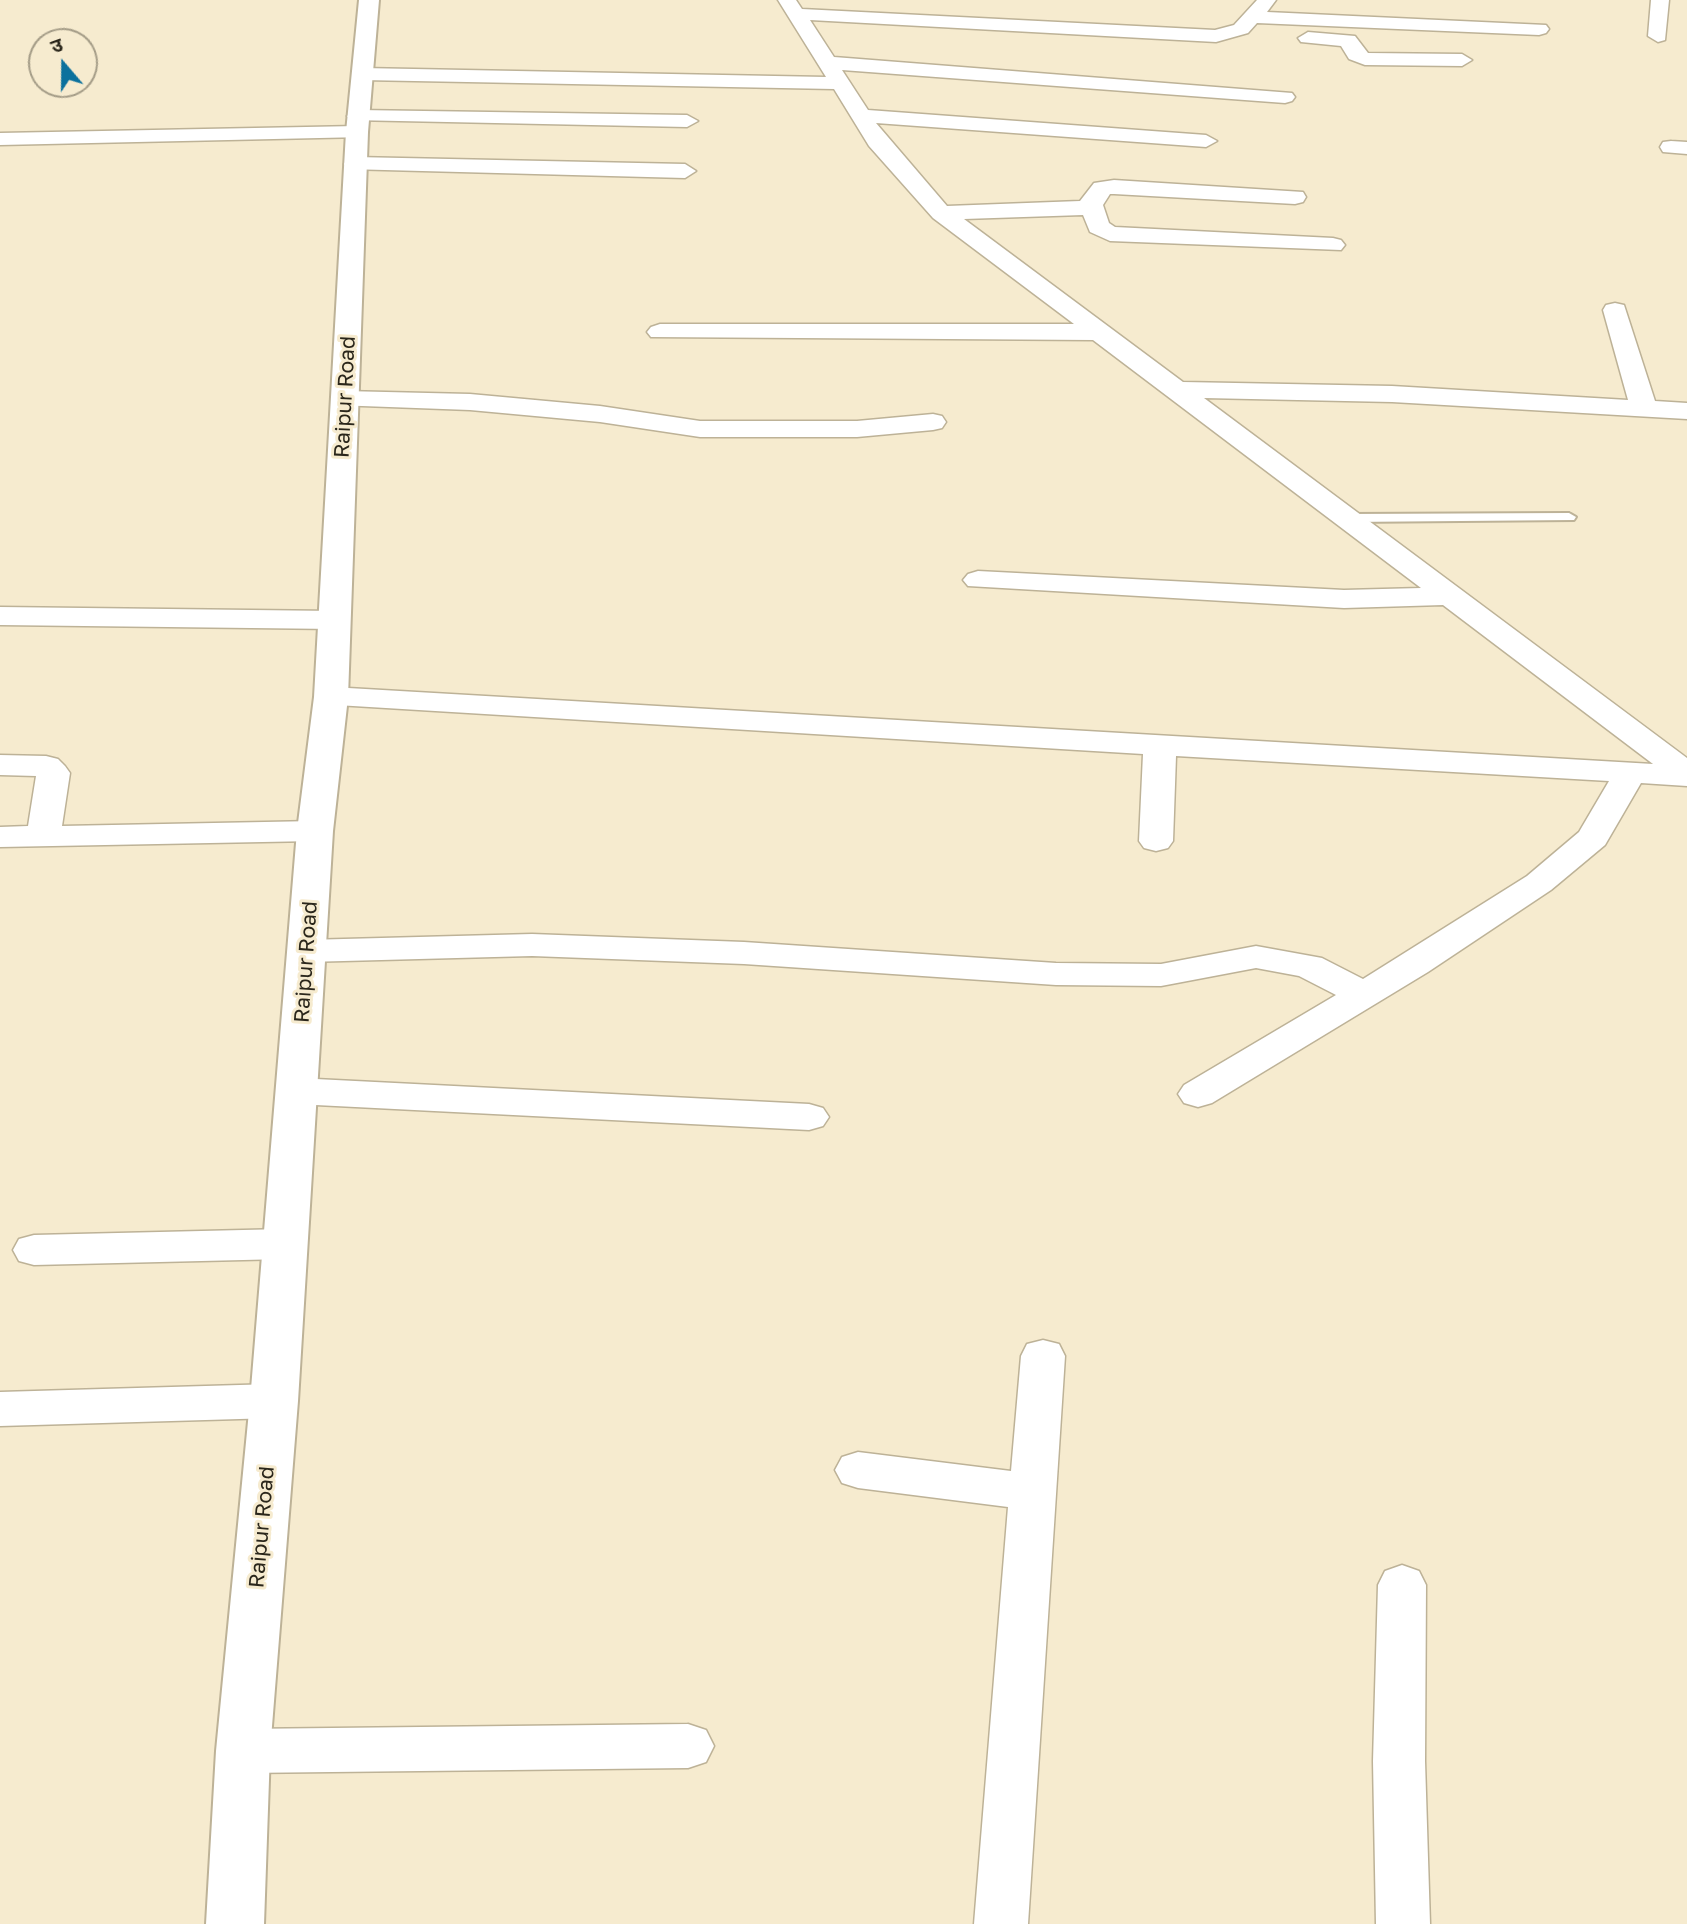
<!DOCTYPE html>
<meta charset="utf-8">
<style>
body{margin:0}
#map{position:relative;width:1687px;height:1924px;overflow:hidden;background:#f6ebcf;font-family:"Golos Text","Noto Sans Devanagari",sans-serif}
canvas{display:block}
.north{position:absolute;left:28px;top:28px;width:70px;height:70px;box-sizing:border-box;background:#f6ebcf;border:2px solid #a49c87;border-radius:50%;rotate:340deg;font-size:19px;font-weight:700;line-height:28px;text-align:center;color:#2a261b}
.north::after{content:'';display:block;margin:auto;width:24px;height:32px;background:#0b719d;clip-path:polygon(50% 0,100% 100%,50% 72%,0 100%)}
</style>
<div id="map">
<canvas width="1687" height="1924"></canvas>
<div class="north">उ</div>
</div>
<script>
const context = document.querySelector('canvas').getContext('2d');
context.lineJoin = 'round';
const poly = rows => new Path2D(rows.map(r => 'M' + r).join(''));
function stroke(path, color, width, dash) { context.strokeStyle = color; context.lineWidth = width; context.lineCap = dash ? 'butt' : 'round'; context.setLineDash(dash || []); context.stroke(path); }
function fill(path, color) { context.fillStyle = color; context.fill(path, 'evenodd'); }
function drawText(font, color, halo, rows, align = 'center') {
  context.font = font + ' "Golos Text",sans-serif'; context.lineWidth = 6; context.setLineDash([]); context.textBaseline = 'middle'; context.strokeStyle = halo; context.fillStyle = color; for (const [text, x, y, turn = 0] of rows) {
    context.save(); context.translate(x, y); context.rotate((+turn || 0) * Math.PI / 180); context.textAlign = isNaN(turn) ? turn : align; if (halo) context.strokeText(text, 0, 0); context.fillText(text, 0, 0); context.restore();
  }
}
const lane = poly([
 [1569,513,1576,517,1574,520,1348,522,1341,518,1348,514,1569,513]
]);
const street = poly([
 [778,0,796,0,802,9,1215,30,1234,25,1257,0,1276,0,1267,12,1546,25,1549,29,1546,33,1539,35,1257,23,1248,33,1216,42,810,20,834,57,1292,93,1295,97,1292,101,1285,103,842,70,868,110,1206,135,1217,141,1206,147,876,123,947,206,1080,201,1094,183,1114,180,1303,192,1306,197,1303,202,1295,204,1114,194,1110,194,1103,205,1109,223,1115,227,1333,238,1341,240,1345,245,1341,250,1110,241,1090,232,1083,215,964,219,1183,382,1392,386,1628,400,1603,310,1606,305,1615,303,1624,305,1655,401,1687,403,1687,419,1392,402,1204,398,1687,758,1687,786,1641,783,1605,845,1551,890,1428,972,1212,1103,1198,1107,1184,1103,1178,1094,1184,1085,1336,995,1299,976,1256,968,1161,986,1056,985,744,964,532,956,306,962,293,959,288,951,293,943,306,940,532,934,744,942,1056,963,1161,964,1256,946,1322,958,1363,979,1527,876,1579,832,1609,781,1176,756,1173,841,1168,848,1156,851,1144,848,1139,841,1143,754,320,704,315,697,320,690,331,687,1653,764,1443,605,1344,608,968,586,963,580,968,574,978,571,1344,590,1421,588,1093,340,651,337,647,332,651,327,660,324,1074,324,933,218,869,146,834,89,362,80,352,74,362,68,826,77,778,0],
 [1651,0,1669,0,1665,40,1658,42,1648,36,1651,0],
 [1308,32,1355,36,1368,53,1462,54,1472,60,1462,66,1365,65,1349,59,1341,46,1301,42,1298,38,1308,32],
 [358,110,687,115,698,121,687,127,351,120,347,116,358,110],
 [357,126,368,132,365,137,0,145,0,133,357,126],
 [1671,141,1687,142,1687,154,1663,152,1660,147,1663,142,1671,141],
 [355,157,685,164,696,171,685,178,347,169,344,164,347,159,355,157],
 [344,391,470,394,600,406,700,421,857,421,933,414,942,416,946,422,942,428,933,430,857,437,700,437,600,422,470,410,335,405,331,399,335,393,344,391],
 [0,607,335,611,346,614,350,620,346,626,335,629,0,625,0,607],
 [0,755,46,756,58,759,65,766,70,773,62,826,315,821,327,824,332,831,327,838,315,841,0,847,0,827,28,826,36,776,0,775,0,755],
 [296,1078,809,1104,823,1108,829,1117,823,1126,809,1130,296,1104,282,1100,276,1091,282,1082,296,1078],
 [285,1229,300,1234,306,1244,300,1254,285,1259,34,1265,19,1261,13,1250,19,1239,34,1235,285,1229],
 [1043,1340,1059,1344,1065,1356,1028,1924,974,1924,1008,1507,858,1488,842,1483,835,1470,842,1457,858,1452,1011,1471,1021,1356,1027,1344,1043,1340],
 [274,1384,290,1389,296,1401,290,1413,274,1418,0,1426,0,1392,274,1384],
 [1402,1565,1419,1571,1426,1585,1425,1761,1430,1924,1376,1924,1373,1761,1378,1585,1385,1571,1402,1565],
 [688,1724,706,1730,714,1746,706,1762,688,1768,243,1773,225,1767,217,1751,225,1735,243,1729,688,1724]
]);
const secondary = poly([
 [359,0,379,0,368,132,348,697,333,831,298,1401,270,1751,264,1924,206,1924,216,1751,250,1401,297,831,314,697,346,132,359,0]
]);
stroke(lane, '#bdb297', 4);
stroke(street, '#bdb297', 3);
stroke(secondary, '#bdb297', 4);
fill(lane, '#fff');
fill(street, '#fff');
fill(secondary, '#fff');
drawText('21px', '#2a261b', '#f6ebcf', [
 ["Raipur Road",345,397,-87],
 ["Raipur Road",306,962,-86],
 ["Raipur Road",262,1527,-85]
]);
</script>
